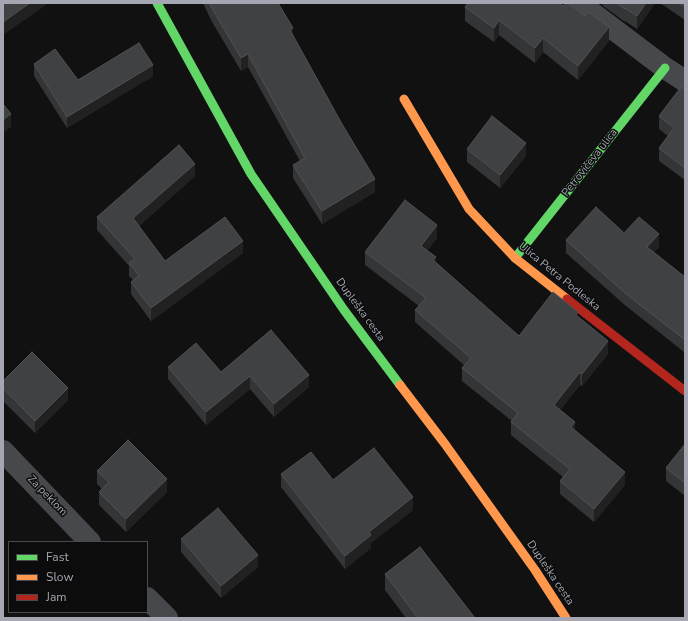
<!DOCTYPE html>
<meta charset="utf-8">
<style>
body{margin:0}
#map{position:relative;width:688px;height:621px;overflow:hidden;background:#111112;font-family:"Nunito Sans",sans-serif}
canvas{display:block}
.frame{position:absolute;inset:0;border:4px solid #a4a6b1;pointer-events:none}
.legend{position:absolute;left:8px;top:541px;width:140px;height:72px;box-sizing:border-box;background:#0c0c0d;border:1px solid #494a4f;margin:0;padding:5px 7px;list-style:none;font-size:12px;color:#a4a6b1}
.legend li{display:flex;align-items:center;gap:8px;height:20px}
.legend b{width:20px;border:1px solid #494a4f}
</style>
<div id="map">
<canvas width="688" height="621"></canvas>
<div class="frame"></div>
<ul class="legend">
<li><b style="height:5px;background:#63d668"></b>Fast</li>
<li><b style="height:5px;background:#ff974d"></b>Slow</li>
<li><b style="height:5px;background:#b3261e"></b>Jam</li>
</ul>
</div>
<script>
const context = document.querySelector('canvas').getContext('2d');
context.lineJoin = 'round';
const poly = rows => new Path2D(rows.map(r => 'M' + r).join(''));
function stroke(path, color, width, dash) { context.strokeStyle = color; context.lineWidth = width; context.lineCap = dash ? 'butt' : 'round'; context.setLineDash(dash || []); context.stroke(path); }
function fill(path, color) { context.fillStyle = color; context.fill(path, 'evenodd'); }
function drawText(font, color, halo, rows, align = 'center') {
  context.font = font + ' "Nunito Sans",sans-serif'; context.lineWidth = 3; context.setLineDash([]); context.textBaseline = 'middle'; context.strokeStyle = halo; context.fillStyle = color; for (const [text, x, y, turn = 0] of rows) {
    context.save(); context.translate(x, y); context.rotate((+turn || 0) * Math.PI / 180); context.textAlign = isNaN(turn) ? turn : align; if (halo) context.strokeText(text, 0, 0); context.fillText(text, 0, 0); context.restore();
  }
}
stroke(poly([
 [579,3,665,68,685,81],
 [3,451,90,542],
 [147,598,167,618]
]), '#47484b', 22);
stroke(poly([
 [157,3,251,174,344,310,400,385],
 [515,258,665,68]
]), '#63d668', 9);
stroke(poly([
 [404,99,469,209,515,258,567,299],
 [400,385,445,444,535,570,566,618]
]), '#ff974d', 9);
stroke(poly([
 [567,299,685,391]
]), '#b3261e', 9);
fill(poly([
 [203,3,278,3,293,36,375,192,322,224,293,178,293,165,300,161,248,67,241,71,211,20],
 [466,3,559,3,609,41,578,80,543,52,535,63,499,35,494,42,465,21,465,7,468,4],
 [602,3,655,3,637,29,625,21,625,22,602,5],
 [660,3,685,3,685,20],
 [34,64,78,80,153,76,67,128,34,76],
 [685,90,685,180,659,161,659,148,668,136,659,129,659,116],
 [467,149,526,156,500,188,467,162],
 [195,176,139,226,165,261,243,253,151,321,131,294,131,282,133,280,129,276,129,266,97,230,97,217],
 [437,238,427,251,436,263,519,336,578,317,608,354,582,386,580,385,560,410,575,430,625,485,594,522,560,494,560,481,563,477,511,435,511,422,512,421,462,381,462,368,465,366,415,322,415,310,419,306,365,265,365,252],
 [566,240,659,247,654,252,685,277,684,352,626,306,566,253],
 [271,330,309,387,274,417,250,389,206,425,168,379,168,367,221,372],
 [3,381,68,400,35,433,3,401],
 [685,444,685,496,666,481,666,468],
 [97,471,167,492,126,532,99,505,99,492,102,489,97,484],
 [281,474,333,480,413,510,371,543,371,548,345,569,281,487],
 [181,539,258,567,221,598,181,552],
 [385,574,475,618,406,618,385,590]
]), '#343536');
fill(poly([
 [30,3,49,3,3,35,3,22],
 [646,3,655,3,637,29,637,16],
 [499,20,499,35,494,42,494,28],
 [609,27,609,41,578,80,578,66],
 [293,28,293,41,290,30],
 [543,38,543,52,535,63,535,48],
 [248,54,248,67,241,71,241,58],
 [153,65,153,76,67,128,67,117],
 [11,114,11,127,3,133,3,120],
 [526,143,526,156,500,188,500,175],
 [195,164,195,176,133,231,133,218],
 [375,179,375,192,322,224,322,211],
 [437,225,437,238,421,259,421,246],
 [659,234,659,247,647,260,647,247],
 [243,241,243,253,151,321,151,308],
 [436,257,436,270,433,260],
 [685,338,685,351,684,352,684,339],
 [608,341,608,354,582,386,582,374],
 [580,372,580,385,554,418,554,405],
 [309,375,309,387,274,417,274,404],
 [250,376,250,389,206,425,206,412],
 [68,388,68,400,35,433,35,421],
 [575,422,575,435,571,427],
 [625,472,625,485,594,522,594,509],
 [167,479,167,492,126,532,126,519],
 [413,497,413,510,371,543,371,548,345,569,345,556,369,532],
 [258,555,258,567,221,598,221,586]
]), '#212122');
const building = poly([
 [3,3,30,3,3,22,3,3],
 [209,3,278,3,293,28,290,30,342,124,375,179,322,211,293,165,305,158,248,54,241,58,209,3],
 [468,3,559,3,563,6,566,3,568,3,585,16,588,12,609,27,578,66,543,38,535,48,499,20,494,28,465,7,468,3],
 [617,3,646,3,637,16,625,8,625,9,617,3],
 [679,3,685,3,685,7,679,3],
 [139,43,153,65,67,117,34,64,55,49,78,80,139,43],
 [681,87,685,90,685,168,659,148,674,128,659,116,681,87],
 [3,104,11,114,3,120,3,104],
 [492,116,526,143,500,175,467,149,492,116],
 [179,145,195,164,133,218,165,261,225,217,243,241,151,308,131,282,139,276,129,263,135,259,97,217,179,145],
 [405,200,437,225,421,246,436,257,433,260,519,336,553,292,578,312,576,315,608,341,582,374,580,372,554,405,575,422,571,427,625,472,594,509,560,481,570,469,511,422,518,413,462,368,471,358,415,310,426,298,365,252,405,200],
 [596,207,624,233,639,217,659,234,647,247,685,277,685,338,684,339,626,294,566,240,596,207],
 [271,330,309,375,274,404,250,376,206,412,168,367,196,343,221,372,271,330],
 [32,352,68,388,35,421,3,388,3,381,32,352],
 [128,440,167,479,126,519,99,492,109,482,97,471,128,440],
 [685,444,685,483,666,468,685,444],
 [374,448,413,497,369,532,371,535,345,556,281,474,311,452,333,480,374,448],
 [218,508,258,555,221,586,181,539,218,508],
 [420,547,475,618,418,618,385,574,420,547]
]);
fill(building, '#404143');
stroke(building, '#505155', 1);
drawText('11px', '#a4a6b1', '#0c0c0d', [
 ["Petrovičeva ulica",590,163,-52],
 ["Ulica Petra Podleska",559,277,39],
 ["Dupleška cesta",360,310,54],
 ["Za peklom",47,496,46],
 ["Dupleška cesta",550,573,56]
]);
</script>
